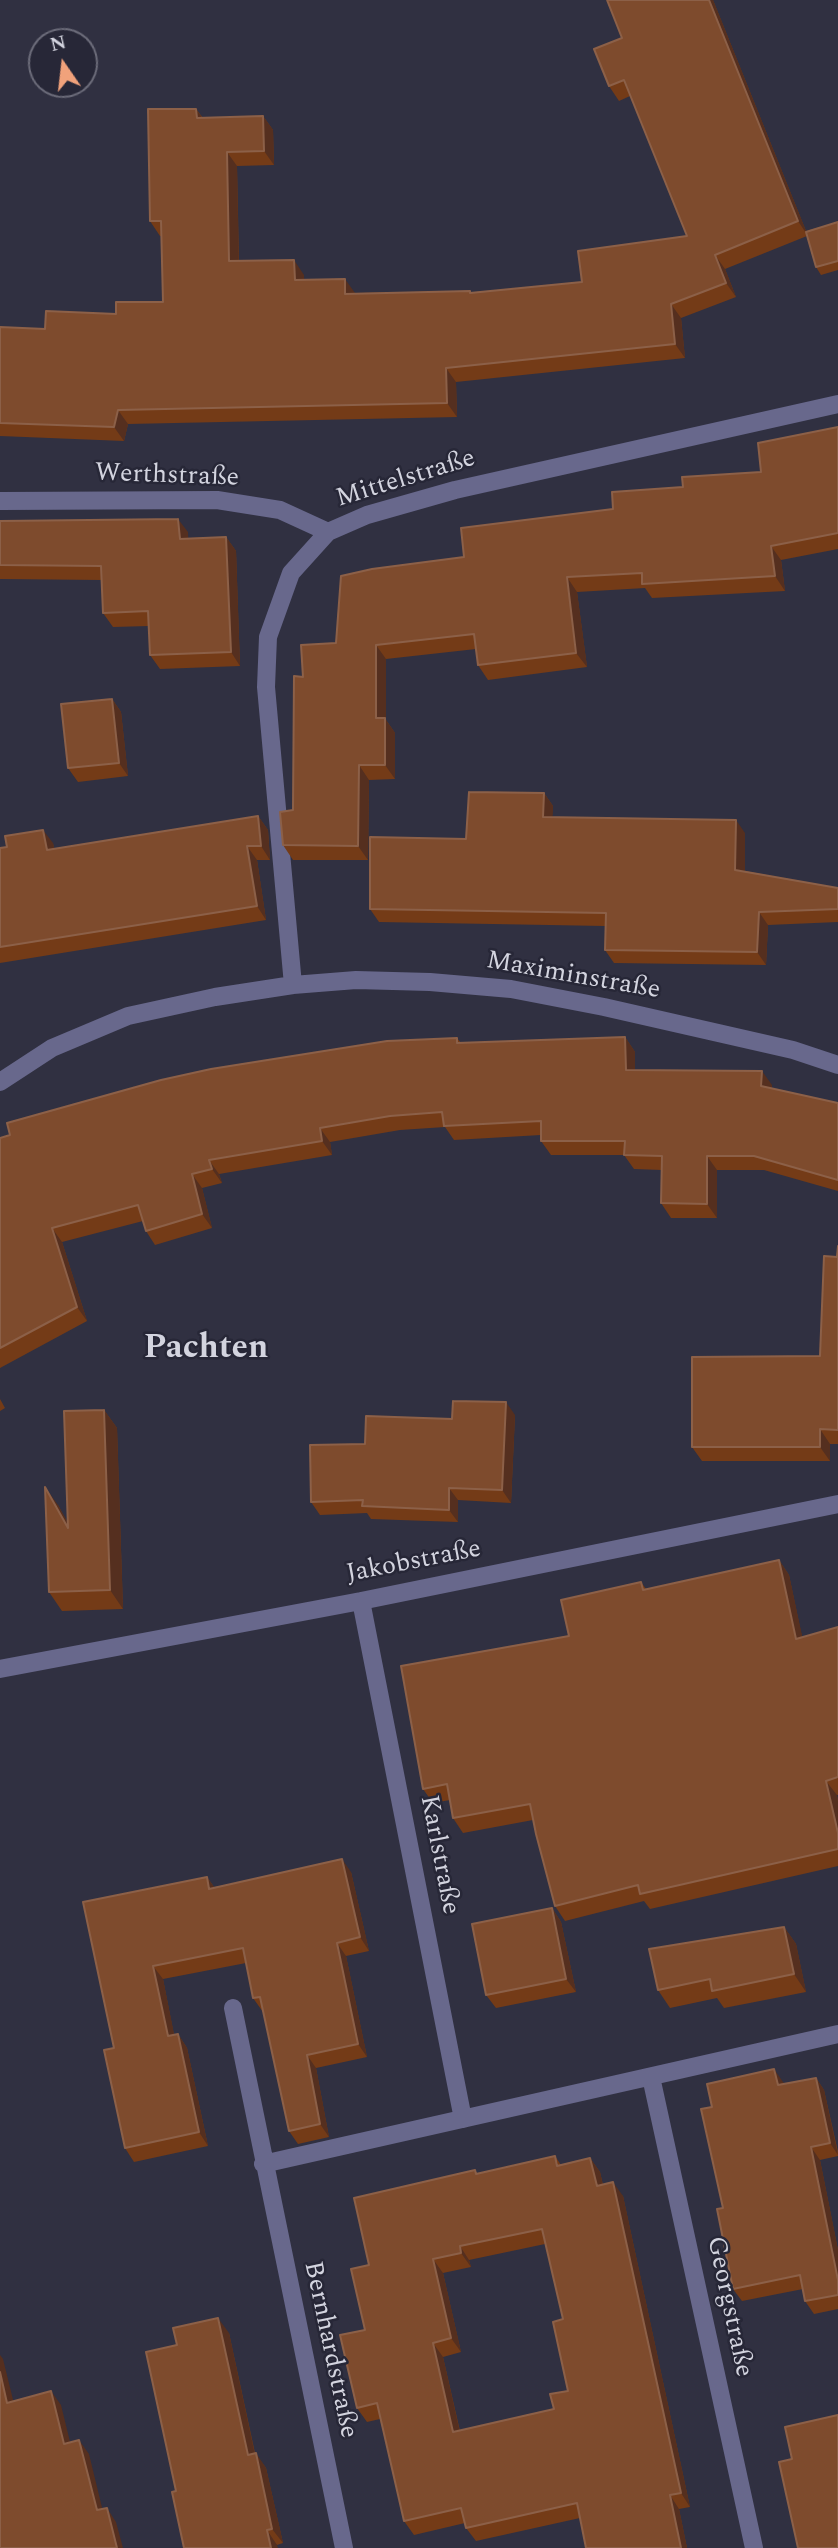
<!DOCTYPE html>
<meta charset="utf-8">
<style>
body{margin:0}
#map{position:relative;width:838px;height:2548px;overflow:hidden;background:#303041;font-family:Spectral,serif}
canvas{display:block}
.north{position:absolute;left:28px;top:28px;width:70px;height:70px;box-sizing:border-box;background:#272737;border:2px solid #6c6c7a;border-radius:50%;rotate:346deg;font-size:19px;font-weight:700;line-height:28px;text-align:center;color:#d3d4df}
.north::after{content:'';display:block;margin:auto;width:24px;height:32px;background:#f1a27b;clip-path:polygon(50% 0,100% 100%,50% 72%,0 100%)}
</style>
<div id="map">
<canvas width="838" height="2548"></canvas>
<div class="north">N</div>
</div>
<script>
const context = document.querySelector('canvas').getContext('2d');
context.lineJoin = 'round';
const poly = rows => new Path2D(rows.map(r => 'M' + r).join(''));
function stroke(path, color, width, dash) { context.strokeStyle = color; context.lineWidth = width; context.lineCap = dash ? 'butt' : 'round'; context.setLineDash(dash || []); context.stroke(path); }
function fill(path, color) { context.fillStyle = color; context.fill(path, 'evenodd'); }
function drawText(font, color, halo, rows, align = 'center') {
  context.font = font + ' Spectral,serif'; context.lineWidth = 5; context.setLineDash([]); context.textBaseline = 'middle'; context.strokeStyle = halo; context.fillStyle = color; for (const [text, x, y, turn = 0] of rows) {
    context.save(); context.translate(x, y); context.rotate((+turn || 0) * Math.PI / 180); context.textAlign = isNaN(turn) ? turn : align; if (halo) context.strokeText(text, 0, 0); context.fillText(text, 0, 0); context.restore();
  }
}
stroke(poly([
 [0,501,217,500,280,510,328,532],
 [293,985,266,687,268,637,291,573,328,532,367,515,455,490,838,404],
 [0,1082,52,1048,128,1016,215,997,293,985,356,980,430,982,511,989,604,1007,793,1050,838,1065],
 [361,1601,463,2119],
 [0,1669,361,1601,838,1504],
 [233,2008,344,2548],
 [651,2077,754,2548],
 [263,2164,838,2034]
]), '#68688c', 18);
fill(poly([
 [713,0,806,231,838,222,838,270,821,275,816,267,807,236,725,269,736,297,681,318,685,358,456,382,457,417,128,424,124,441,0,436,0,327,45,329,116,314,163,302,162,236,160,236,150,221,196,109,203,118,263,116,273,130,274,165,237,166,239,261,304,275,304,280,355,293,470,291,472,293,582,282,687,236,630,96,619,101,609,86],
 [838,427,838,549,781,560,785,591,652,598,645,588,577,592,587,667,488,680,478,665,476,649,386,659,386,720,395,733,395,779,369,780,368,860,293,860,283,845,293,810,303,677,336,643,464,557,613,509,683,487,761,472],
 [0,521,188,532,188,538,226,537,236,551,240,666,160,669,150,655,149,626,113,627,103,613,102,580,0,579],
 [112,699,121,712,128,776,78,782,68,768],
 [544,793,553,806,552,817,745,833,745,871,838,888,838,922,768,925,766,965,614,963,605,950,605,926,379,922,370,909,466,839],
 [258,816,268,830,270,860,257,860,266,920,0,963,0,848,53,843,54,849],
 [625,1037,635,1052,635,1070,772,1085,772,1089,838,1103,838,1191,764,1170,717,1170,717,1218,671,1218,661,1203,662,1170,634,1169,624,1155,551,1155,541,1141,541,1135,454,1140,445,1127,400,1130,330,1142,332,1155,219,1174,222,1183,202,1188,212,1228,155,1245,146,1231,143,1221,62,1242,87,1321,0,1368,0,1138,457,1038,461,1043],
 [838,1246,838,1444,830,1444,830,1461,702,1461,692,1447,820,1356],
 [0,1399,5,1408,0,1411],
 [104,1410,117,1428,123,1609,62,1611,49,1592,58,1505,67,1522],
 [515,1415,511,1503,458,1500,458,1522,371,1519,367,1513,320,1515,311,1502,365,1444,452,1419],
 [779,1560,789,1575,802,1637,838,1627,838,1795,837,1795,838,1802,838,1866,650,1909,644,1901,565,1921,555,1906,533,1820,463,1833,453,1818,450,1800,433,1803,423,1789,569,1636,641,1582,646,1589],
 [351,1872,369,1951,346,1956,367,2057,316,2068,329,2137,298,2144,289,2131,263,2012,253,1998,246,1963,163,1979,174,2035,178,2034,187,2048,208,2146,134,2162,125,2148,114,2048,83,1902,207,1877,214,1887],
 [552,1908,561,1922,576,1992,496,2008,486,1995],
 [784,1927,796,1944,806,1992,724,2008,717,1998,670,2008,658,1990],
 [816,2078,824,2090,838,2152,838,2156,820,2160,838,2250,838,2309,814,2314,805,2301,803,2289,742,2301,733,2289,712,2107,783,2082,784,2084],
 [555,2156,561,2165,590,2158,600,2172,603,2185,623,2196,690,2507,679,2509,687,2548,586,2548,580,2518,476,2541,466,2528,465,2523,414,2535,404,2521,380,2419,367,2422,357,2408,365,2330,369,2265,475,2170,477,2174],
 [545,2244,563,2319,568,2391,554,2409,460,2431,443,2357,461,2352,443,2273,471,2267,469,2260],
 [229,2333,255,2453,266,2468,283,2543,277,2545,176,2491]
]), '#743b17');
fill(poly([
 [709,0,713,0,808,236,798,221],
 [196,109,206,123,197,118],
 [263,116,273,130,274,165,264,151],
 [227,152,237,166,239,276,229,261],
 [715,255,725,269,736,297,726,283],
 [294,260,304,275,305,294,295,280],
 [345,279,355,293,345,294],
 [671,304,681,318,685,358,675,344],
 [446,368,456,382,457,417,447,403],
 [118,410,128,424,124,441,114,427],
 [178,519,188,532,189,552,180,539],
 [226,537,236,551,240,666,231,652],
 [771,546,781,560,785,591,775,576],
 [567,577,577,592,587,667,576,653],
 [376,645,386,659,386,720,395,733,395,779,385,765,376,718],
 [112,699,121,712,128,776,119,763],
 [359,765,369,780,368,860,358,846],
 [544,793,553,806,552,830,543,817],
 [258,816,268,830,270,860,261,846],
 [736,820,745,833,745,883,735,870],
 [43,830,53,843,57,864,47,850],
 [247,846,257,860,266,920,257,906],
 [759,912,768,925,766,965,757,952],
 [625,1037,635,1052,635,1084,626,1070],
 [762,1071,772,1085,771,1101,761,1086],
 [320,1128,330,1142,332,1155,322,1141],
 [707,1156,717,1170,717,1218,707,1204],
 [209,1160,219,1174,222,1183,212,1169],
 [192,1174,202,1188,212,1228,202,1214],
 [52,1228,62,1242,87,1321,77,1307],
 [506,1402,515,1415,511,1503,502,1490],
 [104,1410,117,1428,123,1609,110,1590],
 [820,1429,830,1444,830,1461,820,1447],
 [45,1487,58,1505,81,1546,68,1528],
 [449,1488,458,1500,458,1522,449,1510],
 [779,1560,789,1575,806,1654,796,1639],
 [826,1781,837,1795,838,1802,838,1833],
 [342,1859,351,1872,369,1951,360,1937],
 [207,1877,216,1890,209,1889],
 [552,1908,561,1922,576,1992,566,1979],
 [784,1927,796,1944,806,1992,794,1974],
 [337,1943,346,1956,367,2057,358,2044],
 [153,1966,163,1979,177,2049,168,2036],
 [178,2034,187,2048,208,2146,199,2132],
 [307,2055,316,2068,329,2137,320,2124],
 [774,2069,783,2082,787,2098,778,2085],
 [816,2078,824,2090,838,2155,830,2143],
 [811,2147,820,2160,838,2250,838,2280],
 [590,2158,600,2172,606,2200,597,2186],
 [613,2182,623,2196,690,2507,681,2493],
 [460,2246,469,2260,471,2267,461,2253],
 [433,2259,443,2273,461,2352,451,2338],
 [218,2318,229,2333,258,2469,248,2455],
 [433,2343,443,2357,463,2446,453,2432],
 [0,2355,3,2359,17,2416,7,2403,0,2372],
 [51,2391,61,2405,74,2458,64,2444],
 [79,2440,89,2454,106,2524,97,2510],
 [256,2453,266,2468,283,2543,272,2529],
 [670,2495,679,2509,687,2548,681,2548],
 [107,2508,116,2522,123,2548,117,2548],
 [267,2530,277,2545,278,2548,271,2548]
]), '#552f1f');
const building = poly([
 [607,0,709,0,798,221,715,255,726,283,671,304,675,344,446,368,447,403,118,410,114,427,0,423,0,327,45,329,46,311,116,314,116,302,163,302,161,221,150,221,148,109,196,109,197,118,263,116,264,151,227,152,229,261,294,260,295,280,345,279,345,294,470,291,470,293,582,282,578,251,687,236,624,80,609,86,594,49,622,38,607,0],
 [838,222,838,261,816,267,806,232,838,222],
 [838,427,838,533,771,546,775,576,642,584,642,573,567,577,576,653,478,665,474,634,376,645,376,718,385,718,385,765,359,765,358,846,283,845,280,812,293,810,294,676,303,677,301,645,336,643,341,576,372,569,464,557,461,528,613,509,612,492,683,487,682,477,761,472,758,443,838,427],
 [178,519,180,539,226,537,231,652,150,655,148,611,103,613,101,566,0,565,0,521,178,519],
 [112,699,119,763,68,768,61,704,112,699],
 [469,792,544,793,543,817,736,820,735,870,838,888,838,909,759,912,757,952,605,950,606,913,370,909,370,837,466,839,469,792],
 [258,816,261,846,247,846,257,906,0,947,0,848,7,847,5,836,43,830,47,850,258,816],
 [625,1037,626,1070,762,1071,761,1086,838,1103,838,1180,754,1156,707,1156,707,1204,661,1203,662,1156,624,1155,625,1141,541,1141,541,1121,444,1126,442,1112,390,1116,320,1128,322,1141,209,1160,212,1169,192,1174,202,1214,146,1231,138,1205,52,1228,77,1307,0,1348,0,1138,10,1135,7,1123,161,1080,211,1069,387,1041,457,1038,457,1043,625,1037],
 [838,1246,838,1430,820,1429,820,1447,692,1447,692,1357,820,1356,824,1256,837,1257,838,1246],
 [453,1401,506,1402,502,1490,449,1488,449,1510,362,1506,363,1500,311,1502,310,1445,365,1444,366,1416,452,1419,453,1401],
 [104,1410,110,1590,49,1592,45,1487,68,1528,64,1411,104,1410],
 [779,1560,796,1639,838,1627,838,1777,826,1781,838,1833,838,1849,640,1894,638,1885,555,1906,536,1834,530,1804,453,1818,447,1784,423,1789,401,1666,569,1636,561,1600,641,1582,643,1590,779,1560],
 [342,1859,360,1937,337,1943,358,2044,307,2055,320,2124,289,2131,260,1997,253,1998,243,1948,153,1966,168,2036,178,2034,199,2132,125,2148,104,2050,114,2048,83,1902,207,1877,209,1889,342,1859],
 [552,1908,566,1979,486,1995,472,1924,552,1908],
 [784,1927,794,1974,712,1991,710,1979,658,1990,649,1949,784,1927],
 [774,2069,778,2085,816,2078,830,2143,811,2147,838,2280,838,2295,805,2301,800,2275,733,2289,717,2209,723,2208,701,2109,712,2107,707,2084,774,2069],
 [555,2156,557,2166,590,2158,597,2186,613,2182,681,2493,670,2495,681,2548,586,2548,577,2503,466,2528,461,2508,404,2521,377,2403,357,2408,340,2335,365,2330,351,2269,369,2265,354,2198,475,2170,476,2174,555,2156],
 [542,2229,563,2319,553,2322,568,2391,550,2394,554,2409,453,2432,433,2343,451,2338,433,2259,461,2253,460,2246,542,2229],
 [218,2318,248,2455,256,2453,272,2529,267,2530,271,2548,184,2548,172,2492,176,2491,146,2352,177,2345,173,2328,218,2318],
 [0,2372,7,2403,51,2391,64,2444,79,2440,97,2510,107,2508,117,2548,0,2548,0,2372],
 [838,2415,838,2548,798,2548,779,2462,792,2459,785,2427,838,2415]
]);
fill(building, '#7e4b2d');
stroke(building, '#8c6048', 2);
drawText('26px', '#d3d4df', '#272737', [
 ["Werthstraße",167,477,2],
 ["Mittelstraße",406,480,-17],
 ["Maximinstraße",573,977,10],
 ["Jakobstraße",414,1563,-11],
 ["Karlstraße",438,1855,79],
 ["Georgstraße",728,2307,78],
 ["Bernhardstraße",329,2350,78]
]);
drawText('bold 33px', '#d3d4df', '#272737', [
 ["Pachten",206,1351]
]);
</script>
